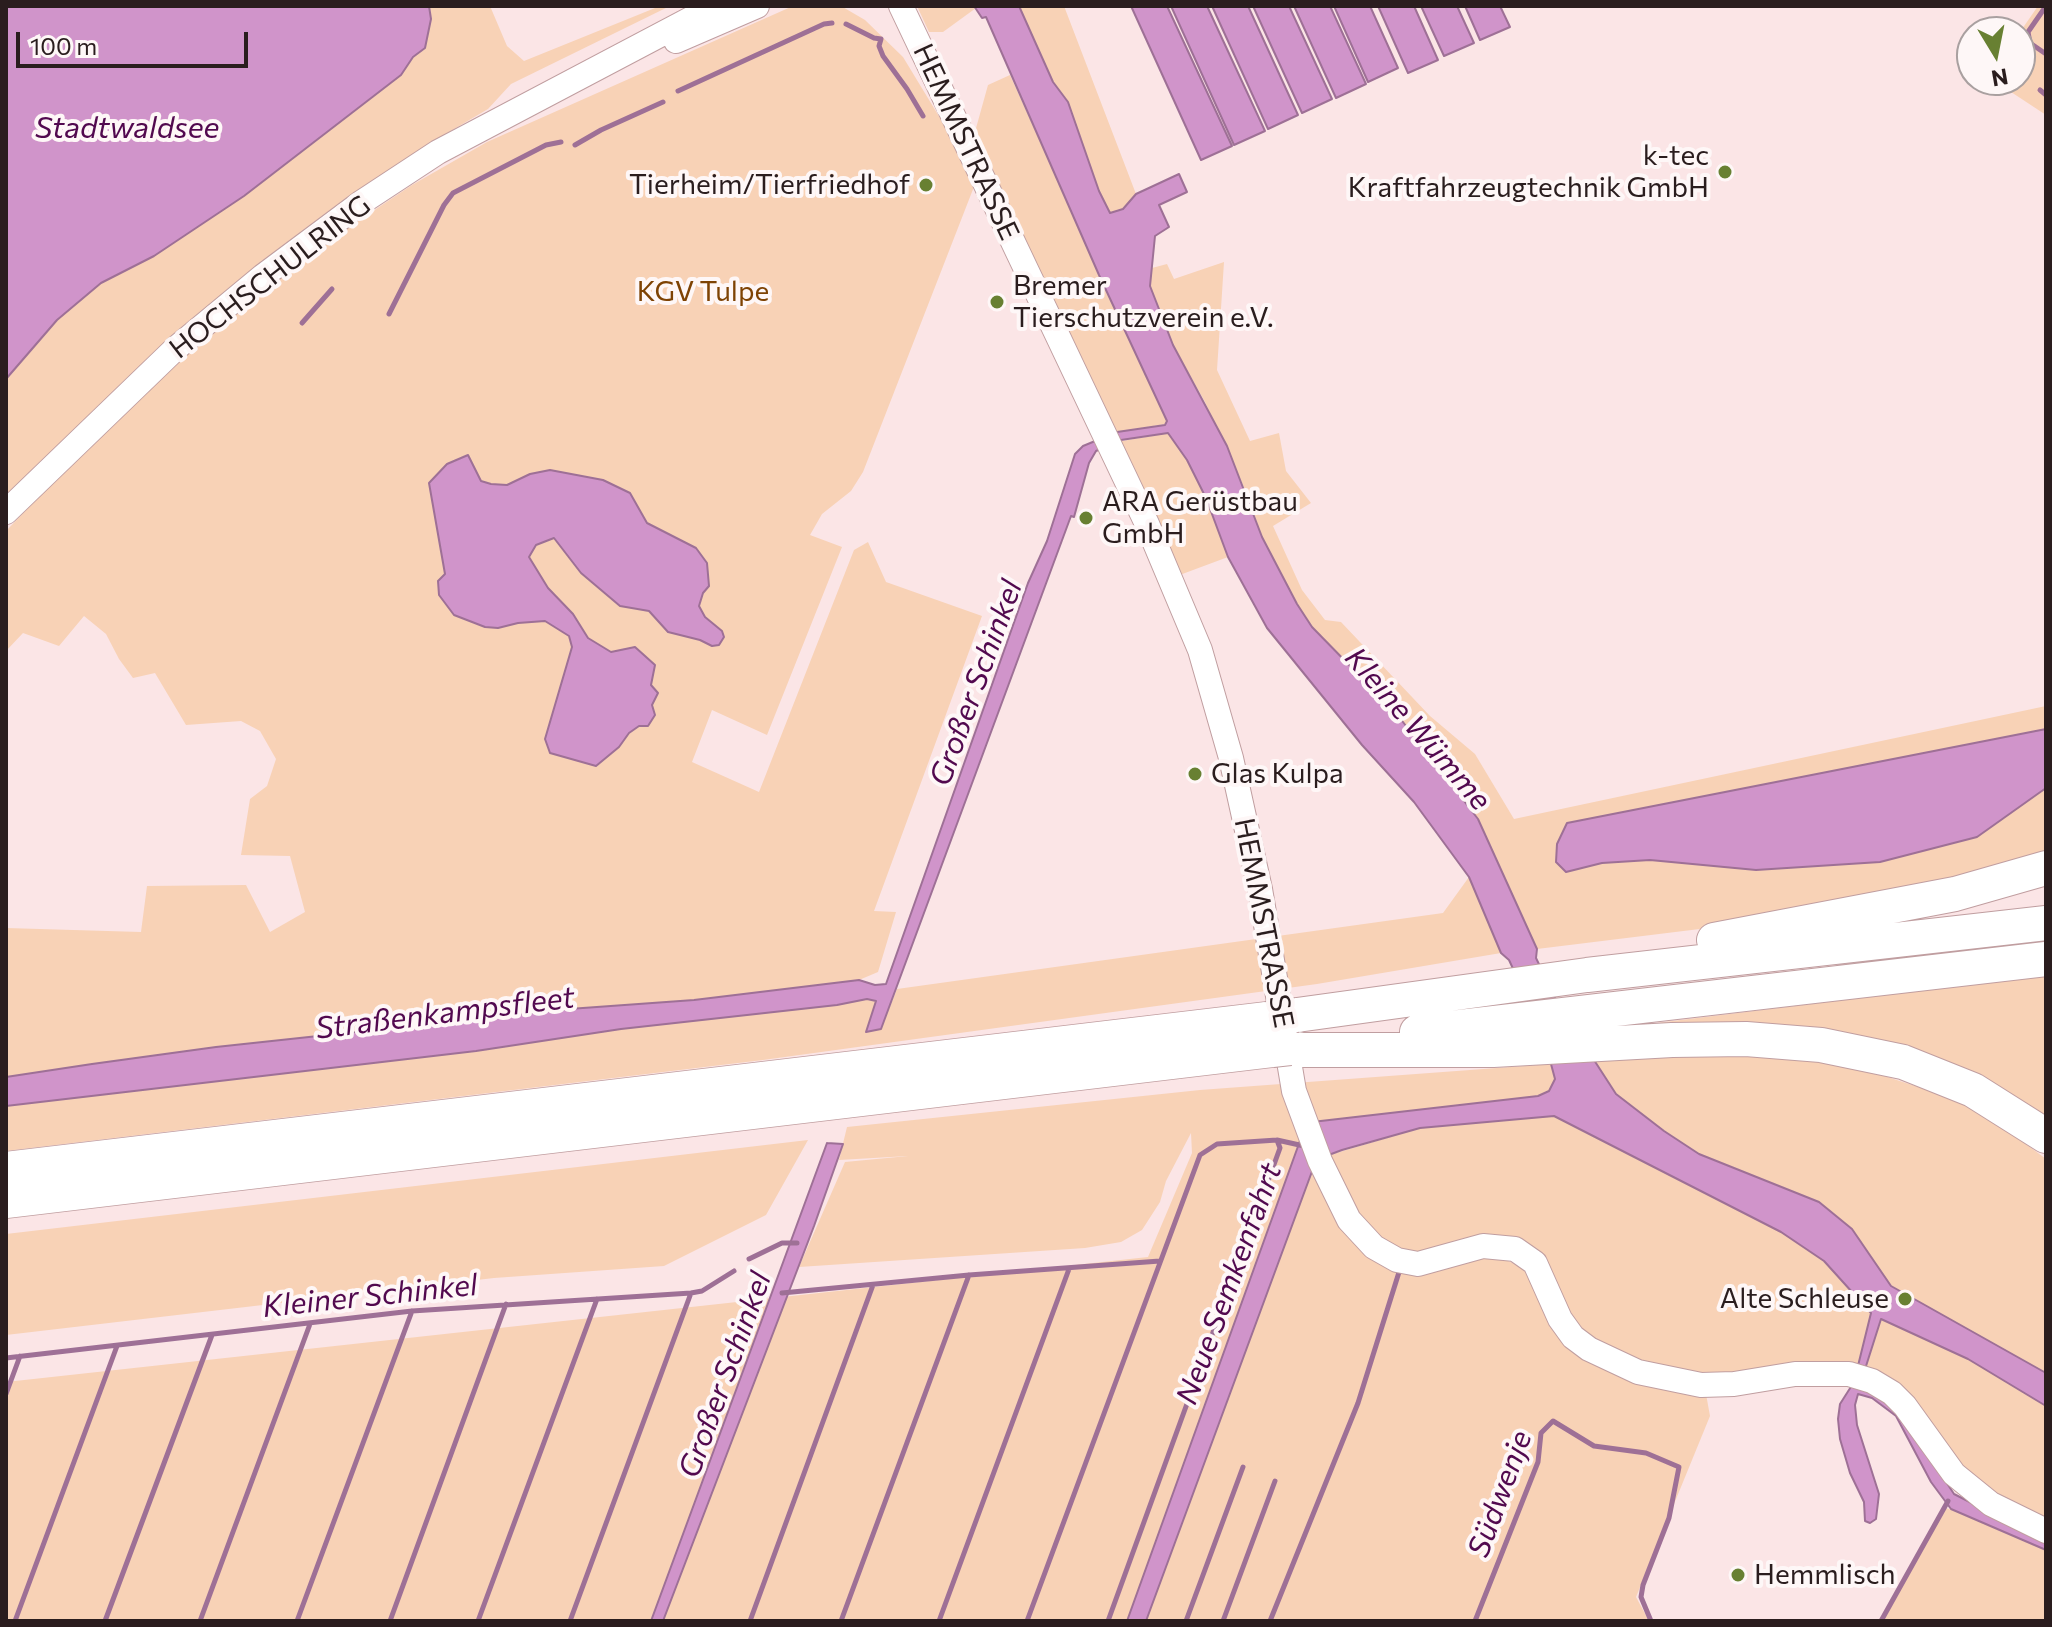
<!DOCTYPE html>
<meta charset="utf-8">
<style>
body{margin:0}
#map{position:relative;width:2052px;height:1627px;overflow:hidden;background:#fbe5e6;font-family:Commissioner,sans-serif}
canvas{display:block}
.frame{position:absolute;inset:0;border:8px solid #2a1d1e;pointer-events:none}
.north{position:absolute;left:1956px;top:16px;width:80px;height:80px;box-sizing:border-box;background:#fef7f7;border:2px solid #a9a0a0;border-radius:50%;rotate:170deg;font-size:22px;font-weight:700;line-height:32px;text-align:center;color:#2a1d1e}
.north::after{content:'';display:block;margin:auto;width:28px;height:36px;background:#688032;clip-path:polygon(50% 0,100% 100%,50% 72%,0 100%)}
.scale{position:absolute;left:16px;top:32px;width:232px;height:36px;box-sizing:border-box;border:4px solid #2a1d1e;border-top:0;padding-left:10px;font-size:24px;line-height:28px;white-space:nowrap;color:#2a1d1e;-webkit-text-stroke:6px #fef7f7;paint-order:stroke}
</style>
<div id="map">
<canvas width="2052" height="1627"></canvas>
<div class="frame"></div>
<div class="north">N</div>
<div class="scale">100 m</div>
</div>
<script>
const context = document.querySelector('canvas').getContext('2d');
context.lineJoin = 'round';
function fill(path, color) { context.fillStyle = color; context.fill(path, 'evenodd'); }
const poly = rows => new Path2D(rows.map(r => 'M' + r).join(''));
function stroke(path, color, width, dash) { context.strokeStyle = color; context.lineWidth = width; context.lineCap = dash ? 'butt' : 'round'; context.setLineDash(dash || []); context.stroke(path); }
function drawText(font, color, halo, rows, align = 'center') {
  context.font = font + ' Commissioner,sans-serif'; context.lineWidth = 8; context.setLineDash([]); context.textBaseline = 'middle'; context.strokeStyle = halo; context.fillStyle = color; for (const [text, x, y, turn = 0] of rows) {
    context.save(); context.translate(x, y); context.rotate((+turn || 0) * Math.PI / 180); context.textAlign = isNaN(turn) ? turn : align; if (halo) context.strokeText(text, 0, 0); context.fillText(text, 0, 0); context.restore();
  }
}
fill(poly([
 [430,6,490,6,507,46,524,61,660,6,670,6,511,84,488,109,432,142,169,342,101,404,6,499,6,379,57,320,101,283,154,256,244,196,401,75,413,57,425,48,431,19],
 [793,6,841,6,865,20,903,57,977,179,863,472,851,491,822,514,810,535,842,547,767,735,712,710,692,762,759,792,854,550,868,542,886,582,982,616,874,911,896,912,878,972,859,980,694,1000,569,1009,216,1047,6,1077,6,928,141,932,147,886,246,885,270,932,305,912,290,856,241,855,250,799,267,786,276,759,260,731,241,721,186,725,155,673,133,678,119,659,106,634,84,616,59,646,23,633,6,651,6,531,105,428,173,366,316,249,412,185,487,142],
 [917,6,974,6,976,8,943,32,929,32],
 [1019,6,1064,6,1136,194,1123,209,1110,213,1099,191,1068,102,1053,82],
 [2038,6,2046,6,2046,115,2008,90,2009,80,2020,80,2020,32],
 [1010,75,1167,421,1165,424,1113,433,973,139,988,85],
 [1224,262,1217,370,1250,441,1279,433,1286,471,1311,503,1273,526,1302,590,1325,620,1341,622,1430,716,1475,754,1514,819,2046,706,2046,729,1567,823,1566,871,1602,863,1650,860,1756,870,1977,837,2046,788,2046,853,1994,871,1716,927,1537,949,1478,819,1396,713,1312,627,1297,604,1262,537,1246,492,1205,402,1173,345,1150,286,1152,268,1167,264,1174,279],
 [1168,433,1187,460,1206,498,1228,557,1177,576,1117,442],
 [1469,877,1501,953,1317,984,763,1060,6,1151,6,1106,476,1051,621,1029,837,1005,867,999,876,1001,866,1031,881,1029,897,989,1443,913],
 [2046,975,2046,1116,2000,1089,1616,1028],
 [1687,1054,1800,1057,1872,1072,1974,1105,2046,1159,2046,1373,1891,1286,1852,1229,1819,1202,1699,1154,1664,1131,1616,1094,1594,1060],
 [1551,1064,1555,1079,1549,1091,1538,1096,1312,1122,1370,1257,1481,1257,1506,1260,1523,1268,1536,1288,1554,1328,1706,1394,1710,1416,1636,1597,1649,1621,6,1621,6,1382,1148,1257,1192,1153,1191,1133,1166,1181,1160,1202,1142,1230,1121,1242,1085,1248,799,1267,845,1162,908,1156,839,1160,847,1127,1200,1090],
 [1554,1116,1781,1232,1824,1261,1872,1314,1968,1359,2046,1406,2046,1521,1992,1495,1960,1468,1876,1374,1714,1379,1655,1370,1581,1335,1562,1309,1552,1274,1536,1248,1497,1237,1418,1253,1399,1252,1368,1231,1326,1156,1420,1128],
 [808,1140,766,1215,664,1266,494,1278,6,1335,6,1234],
 [1943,1507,1979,1519,2046,1550,2046,1621,1879,1621]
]), '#f8d2b6');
const water = poly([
 [6,6,429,6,431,19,425,48,413,57,401,75,244,196,154,256,101,283,57,320,6,379,6,6],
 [974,6,1019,6,1053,82,1068,102,1099,191,1110,213,1123,209,1136,194,1179,174,1187,192,1159,205,1169,227,1155,236,1150,286,1173,345,1227,446,1262,537,1297,604,1312,627,1396,713,1478,819,1537,949,1536,958,1581,1052,1594,1060,1616,1094,1664,1131,1699,1154,1819,1202,1852,1229,1891,1286,2046,1373,2046,1406,1968,1359,1881,1319,1860,1385,1880,1393,1926,1451,1954,1494,2046,1541,2046,1550,1951,1509,1931,1482,1896,1416,1872,1398,1858,1394,1855,1405,1857,1425,1879,1494,1876,1519,1870,1523,1865,1521,1864,1502,1850,1473,1840,1439,1838,1419,1840,1404,1854,1382,1871,1313,1824,1261,1781,1232,1554,1116,1420,1128,1342,1150,1326,1156,1314,1166,1146,1621,1127,1621,1301,1138,1312,1122,1538,1096,1549,1091,1555,1079,1551,1064,1553,1055,1509,960,1501,953,1469,877,1414,802,1362,745,1267,628,1228,557,1206,498,1187,460,1168,433,1121,440,1096,451,1089,463,1074,517,1071,516,881,1029,866,1032,876,1001,867,999,837,1005,621,1029,476,1051,6,1106,6,1077,92,1064,216,1047,569,1009,694,1000,859,980,875,985,886,984,1028,583,1047,541,1075,454,1083,446,1117,432,1165,425,1167,421,1099,275,986,17,982,18,974,6],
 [1131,6,1167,6,1232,146,1201,160,1131,6],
 [1171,6,1207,6,1265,131,1234,145,1171,6],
 [1212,6,1248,6,1298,115,1268,129,1212,6],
 [1253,6,1289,6,1332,99,1302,113,1253,6],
 [1294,6,1330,6,1366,84,1336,98,1294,6],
 [1334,6,1370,6,1398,68,1368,82,1334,6],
 [1378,6,1414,6,1438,60,1408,73,1378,6],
 [1421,6,1457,6,1474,43,1444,56,1421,6],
 [1465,6,1500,6,1510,27,1480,40,1465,6],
 [468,455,481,481,491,484,507,485,530,474,550,470,603,480,630,493,647,523,696,548,707,563,709,586,703,593,699,606,705,617,722,631,724,637,719,645,712,646,700,640,668,632,649,611,620,606,581,573,554,538,536,545,529,557,548,588,573,614,588,638,611,652,635,647,655,665,651,685,658,693,652,705,655,715,648,726,639,726,629,733,619,747,596,766,550,753,545,739,572,647,569,636,545,621,518,623,498,628,485,627,454,615,439,595,438,581,445,574,429,483,447,464,468,455],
 [2046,729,2046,788,1977,837,1880,862,1756,870,1650,860,1602,863,1566,872,1556,862,1557,844,1567,823,2046,729],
 [827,1143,843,1144,814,1226,663,1621,651,1621,827,1143]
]);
fill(water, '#d094ca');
stroke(water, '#9e7096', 2);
stroke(poly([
 [2046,6,2028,32,2030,43,2046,54],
 [846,24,874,38,881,39,879,46,883,56,907,89,923,116],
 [2040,90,2046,95],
 [678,91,824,24,832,23],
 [575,145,601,130,663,102],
 [389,314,444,205,453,193,546,145,561,142],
 [302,323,332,289],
 [1277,1140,1304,1146],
 [749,1259,782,1243,797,1243],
 [782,1293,969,1275,1160,1261],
 [6,1358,412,1311,691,1293,702,1291,734,1271],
 [6,1394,20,1356],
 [15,1621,117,1346],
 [105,1621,212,1335],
 [200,1621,310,1324],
 [297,1621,412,1311],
 [390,1621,506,1304],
 [478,1621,597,1299],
 [570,1621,691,1293],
 [750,1621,873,1285],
 [841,1621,969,1275],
 [939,1621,1069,1269],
 [1027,1621,1200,1155,1217,1144,1277,1140,1280,1148,1108,1621],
 [1186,1621,1243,1467],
 [1223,1621,1275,1481],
 [1270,1621,1358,1403,1400,1269],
 [1475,1621,1538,1462,1541,1433,1553,1421,1594,1446,1646,1453,1679,1467,1669,1518,1643,1585,1641,1597,1651,1621],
 [1881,1621,1948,1501]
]), '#9e7096', 5);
const minor = poly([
 [901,6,1147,524,1200,650,1231,758,1260,889,1294,1091,1320,1161,1349,1220,1374,1247,1397,1260,1418,1264,1483,1246,1515,1249,1535,1263,1560,1319,1573,1337,1589,1349,1638,1372,1701,1385,1734,1384,1795,1374,1849,1374,1872,1381,1892,1393,1905,1406,1954,1474,1991,1504,2046,1531],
 [676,41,757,6],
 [6,512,175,349,263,276,362,202,438,152,715,6]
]);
const highway = poly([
 [1714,940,1955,894,2046,868],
 [1297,1015,1587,975,2046,923],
 [1417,1032,2046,959],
 [1290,1048,1303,1050,1493,1050,1672,1040,1746,1039,1821,1045,1903,1062,1973,1090,2046,1136],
 [6,1169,1267,1019],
 [6,1201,1272,1050]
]);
stroke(minor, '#c09ea0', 26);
stroke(highway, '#c09ea0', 36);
stroke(minor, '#fff', 24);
stroke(highway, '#fff', 34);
const highwayBridge = poly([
 [1267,1019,1297,1015],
 [1272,1050,1290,1048]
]);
stroke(highwayBridge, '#c09ea0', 36, []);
stroke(highwayBridge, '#fff', 34);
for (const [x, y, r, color] of [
 [1725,172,8,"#688032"],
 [926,185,8,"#688032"],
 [997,302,8,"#688032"],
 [1086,518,8,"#688032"],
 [1195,774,8,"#688032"],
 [1905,1299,8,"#688032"],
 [1738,1575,8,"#688032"]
]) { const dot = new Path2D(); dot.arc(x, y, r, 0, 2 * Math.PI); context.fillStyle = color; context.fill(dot); stroke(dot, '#fef7f7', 3); }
drawText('28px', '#2a1d1e', '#fef7f7', [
 ["HEMMSTRASSE",966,142,65],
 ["HOCHSCHULRING",270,277,-38],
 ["HEMMSTRASSE",1264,923,79]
]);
drawText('28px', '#2a1d1e', '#fef7f7', [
 ["k-tec",1709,156,"right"],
 ["Kraftfahrzeugtechnik GmbH",1709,188,"right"],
 ["Tierheim/Tierfriedhof",910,185,"right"],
 ["Bremer",1013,286],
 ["Tierschutzverein e.V.",1013,318],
 ["ARA Gerüstbau",1102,502],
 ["GmbH",1102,534],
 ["Glas Kulpa",1211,774],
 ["Alte Schleuse",1889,1299,"right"],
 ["Hemmlisch",1754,1575]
], 'left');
drawText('28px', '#7e4304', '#fef7f7', [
 ["KGV Tulpe",703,292]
]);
drawText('italic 30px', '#52094f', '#fef7f7', [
 ["Stadtwaldsee",127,128],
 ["Großer Schinkel",976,683,-70],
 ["Kleine Wümme",1418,729,49],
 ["Straßenkampsfleet",445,1013,-7],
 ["Neue Semkenfahrt",1229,1284,-70],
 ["Kleiner Schinkel",370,1296,-6],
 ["Großer Schinkel",725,1375,-70],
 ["Südwenje",1500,1494,-70]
]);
</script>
